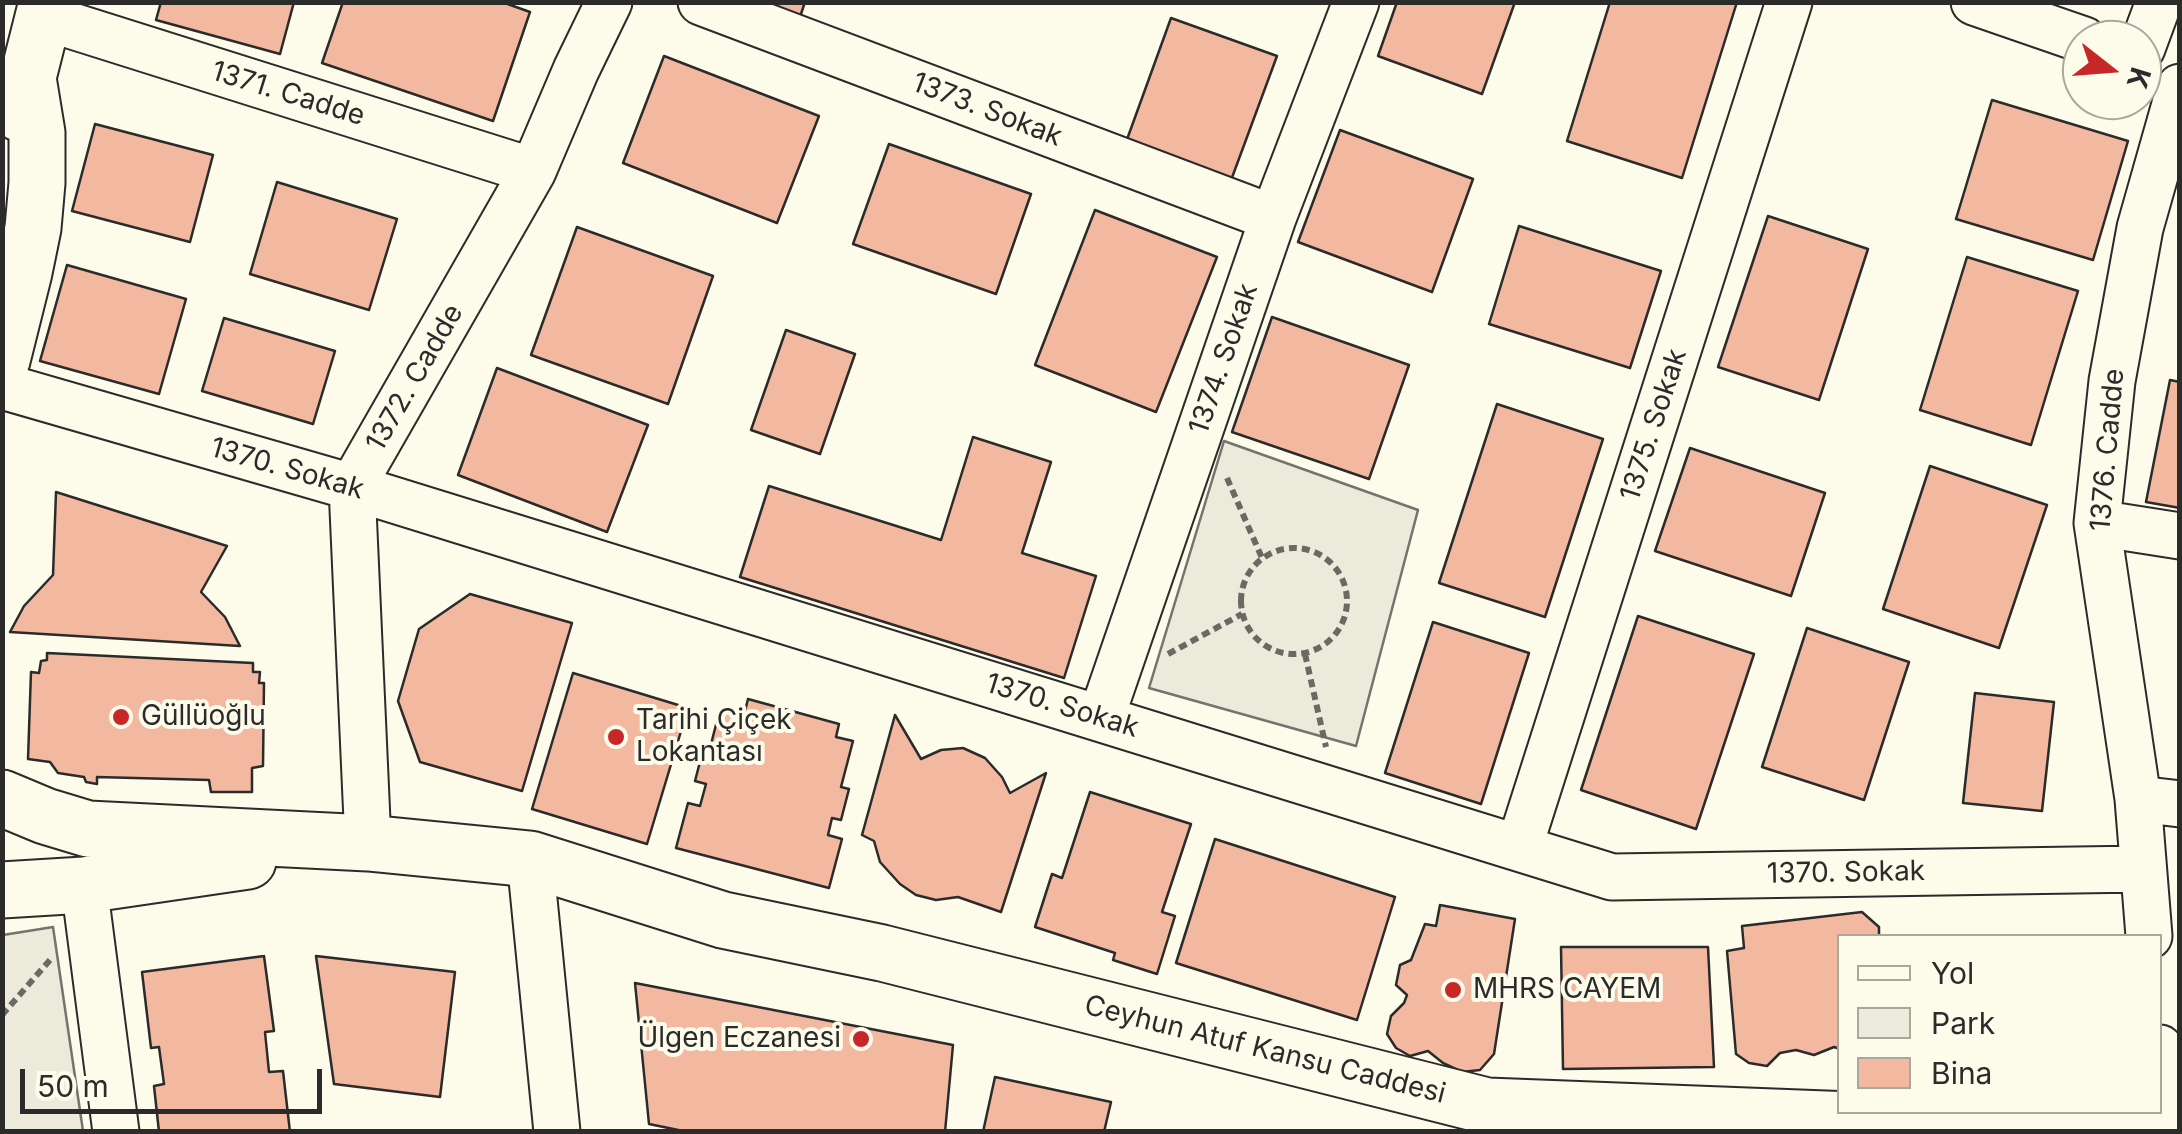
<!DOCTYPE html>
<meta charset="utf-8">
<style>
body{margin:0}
#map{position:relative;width:2182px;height:1134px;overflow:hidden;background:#fdfbea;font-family:Inter,sans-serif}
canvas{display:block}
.frame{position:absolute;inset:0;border:5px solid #2b2b2b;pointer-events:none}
.legend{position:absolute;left:1837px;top:934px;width:325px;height:180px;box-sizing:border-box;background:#fdfbea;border:2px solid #a9a89e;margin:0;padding:12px 18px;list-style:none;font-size:30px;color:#2b2b2b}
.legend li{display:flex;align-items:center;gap:20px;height:50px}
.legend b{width:50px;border:2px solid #a9a89e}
.north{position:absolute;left:2062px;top:20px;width:100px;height:100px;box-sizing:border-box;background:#fdfbea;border:2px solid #a9a89e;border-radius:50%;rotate:107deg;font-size:28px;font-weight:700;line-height:40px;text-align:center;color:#2b2b2b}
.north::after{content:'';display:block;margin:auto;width:35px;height:45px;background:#c62828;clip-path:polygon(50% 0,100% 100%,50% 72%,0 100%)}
.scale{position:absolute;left:20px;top:1069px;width:302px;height:45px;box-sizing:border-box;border:5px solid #2b2b2b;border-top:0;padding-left:12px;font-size:30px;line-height:35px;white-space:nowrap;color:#2b2b2b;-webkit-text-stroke:8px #fdfbea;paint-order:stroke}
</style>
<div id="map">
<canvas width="2182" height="1134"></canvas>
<div class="frame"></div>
<ul class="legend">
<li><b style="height:12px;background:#fdfbea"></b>Yol</li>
<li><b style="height:28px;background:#ecebdb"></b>Park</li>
<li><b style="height:28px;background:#f2b8a0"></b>Bina</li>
</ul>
<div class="north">K</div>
<div class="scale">50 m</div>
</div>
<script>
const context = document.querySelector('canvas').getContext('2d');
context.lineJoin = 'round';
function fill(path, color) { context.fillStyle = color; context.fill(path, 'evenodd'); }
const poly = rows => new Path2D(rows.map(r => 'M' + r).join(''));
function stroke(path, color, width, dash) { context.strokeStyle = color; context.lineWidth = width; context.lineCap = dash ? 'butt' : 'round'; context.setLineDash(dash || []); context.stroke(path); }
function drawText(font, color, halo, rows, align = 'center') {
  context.font = font + ' Inter,sans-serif'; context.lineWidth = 8; context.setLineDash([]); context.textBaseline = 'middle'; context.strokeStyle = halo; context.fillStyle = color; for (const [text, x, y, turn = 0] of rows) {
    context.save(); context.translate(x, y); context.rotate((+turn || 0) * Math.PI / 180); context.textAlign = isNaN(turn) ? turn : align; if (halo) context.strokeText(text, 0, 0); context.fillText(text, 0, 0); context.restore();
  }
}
const green = poly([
 [1224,441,1418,510,1356,746,1149,688,1224,441],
 [53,927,83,1131,3,1131,3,935,53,927]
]);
fill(green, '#ecebdb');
stroke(green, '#74746e', 2.5);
const building = poly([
 [161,2,294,2,280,54,156,20,161,2],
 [343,2,502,2,530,12,493,121,322,63,343,2],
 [761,2,805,2,800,17,761,2],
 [1397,2,1515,2,1482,94,1378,56,1397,2],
 [1610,2,1737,2,1682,178,1567,141,1610,2],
 [1171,18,1277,56,1230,183,1125,145,1171,18],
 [664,56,819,116,777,223,623,163,664,56],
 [1992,100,2128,141,2093,260,1956,219,1992,100],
 [95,124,213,155,190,242,72,211,95,124],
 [1340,130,1473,179,1432,292,1298,242,1340,130],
 [889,144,1031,194,996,294,853,244,889,144],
 [277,182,397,219,369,310,250,274,277,182],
 [1095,210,1217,257,1156,412,1035,365,1095,210],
 [1768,216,1868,249,1819,400,1718,367,1768,216],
 [1519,226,1661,271,1630,368,1489,324,1519,226],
 [577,227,713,276,668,404,531,355,577,227],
 [1967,257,2078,291,2031,445,1920,410,1967,257],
 [67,265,186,299,159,394,40,361,67,265],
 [1272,317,1409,365,1369,479,1232,432,1272,317],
 [224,318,335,351,313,424,202,391,224,318],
 [786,330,855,354,820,454,751,430,786,330],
 [497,368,648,425,607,532,458,475,497,368],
 [2170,380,2180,382,2180,508,2146,502,2170,380],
 [1497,404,1603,439,1545,617,1439,583,1497,404],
 [973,437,1051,462,1022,553,1096,576,1064,678,740,577,769,486,941,540,973,437],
 [1690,448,1825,493,1791,596,1655,551,1690,448],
 [1930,466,2047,505,1999,648,1883,609,1930,466],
 [56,492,227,546,201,592,225,617,240,646,10,632,24,606,53,575,56,492],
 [470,594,572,623,522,791,420,762,398,701,419,629,470,594],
 [1638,616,1754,654,1696,829,1581,790,1638,616],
 [1433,622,1529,653,1481,804,1385,773,1433,622],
 [1807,628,1909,662,1864,800,1762,767,1807,628],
 [47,653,253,663,253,672,260,672,259,683,264,683,263,766,252,768,252,792,211,792,209,780,97,777,97,784,86,782,84,777,58,773,50,762,28,759,31,672,39,673,41,661,47,660,47,653],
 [573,673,688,708,647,844,532,809,573,673],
 [1975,693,2054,702,2042,811,1963,803,1975,693],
 [748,699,839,724,836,737,853,741,841,787,849,789,841,820,832,818,828,835,842,839,829,888,676,848,688,803,700,806,706,784,695,781,702,754,708,756,720,709,744,715,748,699],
 [895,715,921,759,941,750,963,748,985,758,1002,777,1010,793,1046,773,1001,912,958,897,936,900,916,895,900,884,880,862,874,841,862,835,895,715],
 [1090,792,1191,824,1162,912,1175,916,1157,974,1113,960,1115,953,1035,927,1052,874,1062,878,1090,792],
 [1215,839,1395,897,1357,1020,1176,963,1215,839],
 [1440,905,1515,919,1494,1054,1480,1070,1462,1072,1443,1063,1428,1051,1410,1056,1396,1048,1387,1034,1391,1016,1404,1003,1407,995,1396,985,1400,965,1411,960,1425,924,1436,926,1440,905],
 [1862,912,1879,927,1879,936,1840,936,1840,1049,1834,1047,1814,1055,1796,1050,1780,1053,1767,1066,1749,1063,1736,1054,1727,951,1744,948,1742,926,1862,912],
 [1561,947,1708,947,1714,1067,1563,1069,1561,947],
 [264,956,274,1031,265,1032,269,1072,283,1071,290,1132,159,1132,154,1086,164,1084,159,1047,151,1048,142,972,264,956],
 [316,956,455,972,440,1097,334,1084,316,956],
 [635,983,953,1045,945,1132,688,1132,649,1124,635,983],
 [995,1077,1111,1102,1104,1132,983,1132,995,1077]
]);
fill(building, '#f2b8a0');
stroke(building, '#2b2b2b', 2.5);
const minor = poly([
 [701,2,1273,218],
 [1974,2,2084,40],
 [44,17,533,171],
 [2142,48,2159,2],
 [2,386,352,487,1612,877,2142,869],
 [2097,523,2180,536],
 [1101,718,1273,218,1356,2],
 [2138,799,2180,804],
 [368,843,352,487,533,171,576,70,609,2],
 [1519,848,1789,2],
 [530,859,557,1132],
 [84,885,116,1132],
 [2149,936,2138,799,2097,523,2112,381,2140,228,2180,87],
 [2160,1048,2167,1124]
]);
const major = poly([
 [19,113,47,2],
 [2,360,24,272,33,228,37,183,37,133,28,78],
 [2,798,45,816,88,829,368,843,530,859,723,920,882,953,1487,1106,2008,1126,2180,1126],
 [2,890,84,885,248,861]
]);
stroke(minor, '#2b2b2b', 49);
stroke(major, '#2b2b2b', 59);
stroke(poly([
 [1227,478,1262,558],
 '1241 601a53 53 0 1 1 106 0a53 53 0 1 1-106 0Z',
 [1168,654,1242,614],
 [1305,654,1326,747],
 [2,1015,50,960]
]), '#6a6964', 6, [8, 5]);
stroke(minor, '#fdfbea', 45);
stroke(major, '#fdfbea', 55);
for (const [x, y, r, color] of [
 [121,717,10,"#c62828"],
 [616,737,10,"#c62828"],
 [1453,990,10,"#c62828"],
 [861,1039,10,"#c62828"]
]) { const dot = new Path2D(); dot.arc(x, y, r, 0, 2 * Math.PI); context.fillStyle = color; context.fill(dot); stroke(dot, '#fdfbea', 4); }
drawText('28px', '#2b2b2b', '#fdfbea', [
 ["1371. Cadde",288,94,17],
 ["1373. Sokak",987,110,21],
 ["1374. Sokak",1224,359,-71],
 ["1372. Cadde",415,378,-60],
 ["1375. Sokak",1654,425,-72],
 ["1376. Cadde",2108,450,-85],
 ["1370. Sokak",287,469,16],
 ["1370. Sokak",1062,706,17],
 ["1370. Sokak",1846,873,-1],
 ["Ceyhun Atuf Kansu Caddesi",1265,1050,14]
]);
drawText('28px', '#2b2b2b', '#fdfbea', [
 ["Güllüoğlu",141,717],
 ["Tarihi Çiçek",636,721],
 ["Lokantası",636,753],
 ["MHRS CAYEM",1473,990],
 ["Ülgen Eczanesi",841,1039,"right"]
], 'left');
</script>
